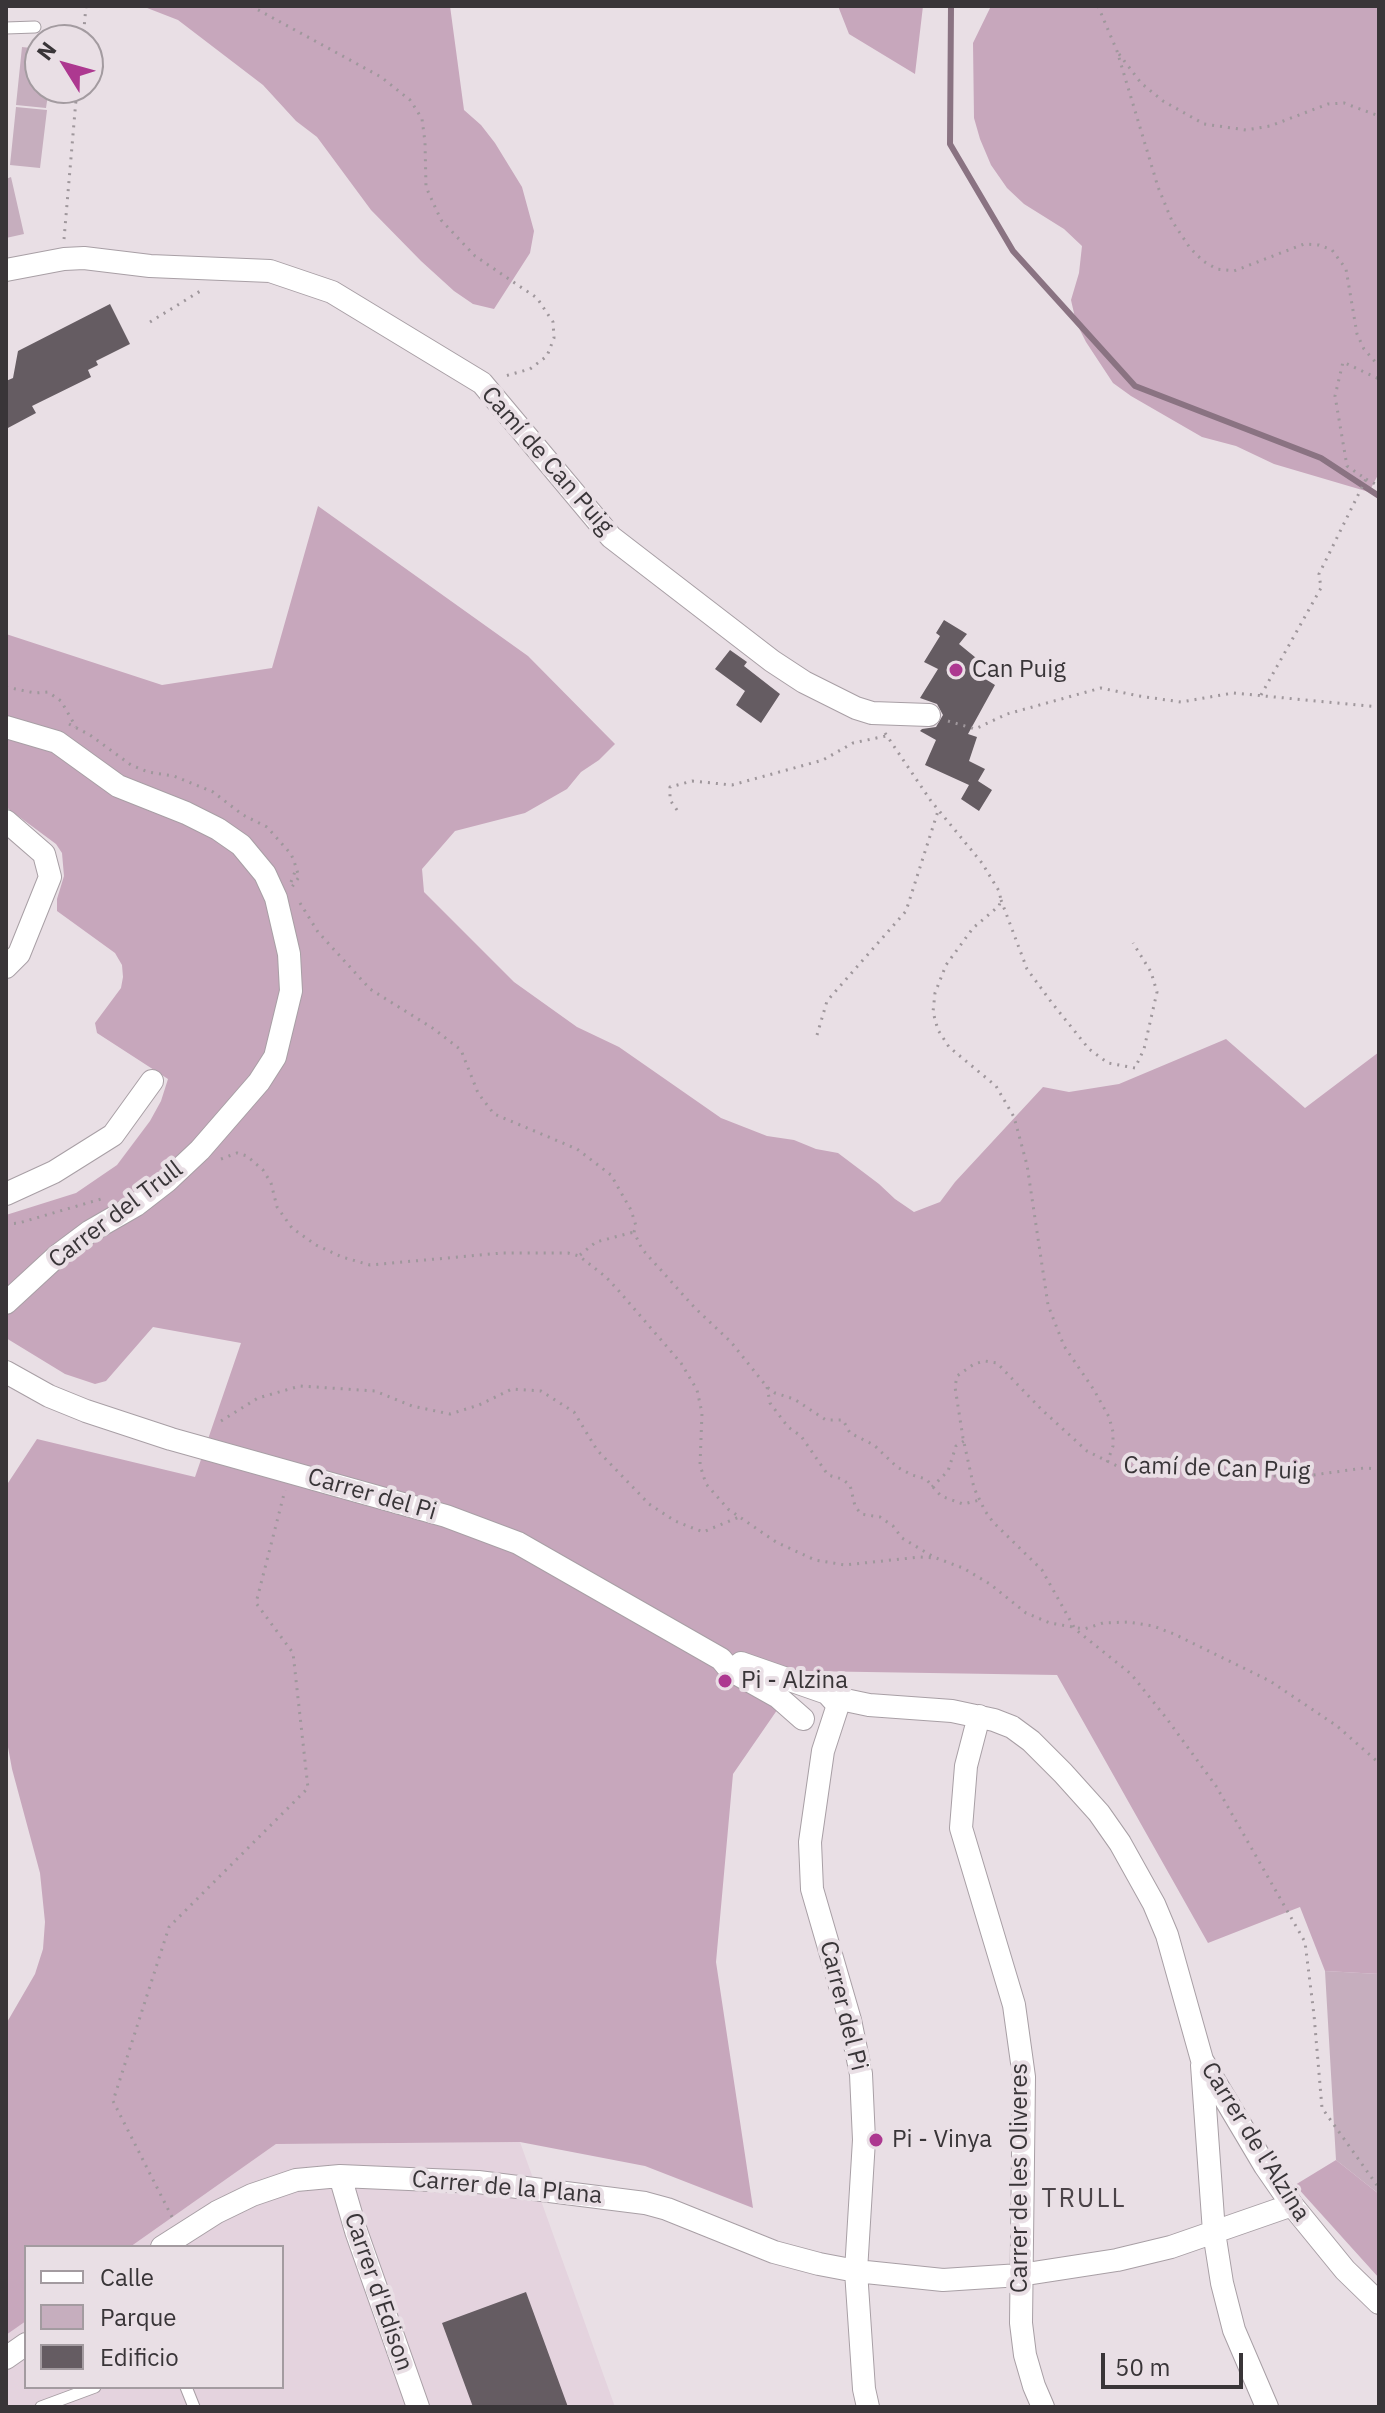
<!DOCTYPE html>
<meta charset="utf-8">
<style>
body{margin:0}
#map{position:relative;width:1385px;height:2413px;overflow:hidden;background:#e9dfe5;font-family:"IBM Plex Sans",sans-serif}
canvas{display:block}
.frame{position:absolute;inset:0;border:8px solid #393538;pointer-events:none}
.legend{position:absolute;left:24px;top:2245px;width:260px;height:144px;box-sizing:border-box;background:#e9dfe5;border:2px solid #a39ba0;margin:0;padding:10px 14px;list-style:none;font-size:24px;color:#393538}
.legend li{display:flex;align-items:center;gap:16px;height:40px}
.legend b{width:40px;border:2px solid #a39ba0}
.north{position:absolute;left:24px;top:24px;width:80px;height:80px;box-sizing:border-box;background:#e9dfe5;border:2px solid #a39ba0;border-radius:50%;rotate:307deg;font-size:22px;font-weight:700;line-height:32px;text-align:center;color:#393538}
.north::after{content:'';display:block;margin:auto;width:28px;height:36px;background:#ad3890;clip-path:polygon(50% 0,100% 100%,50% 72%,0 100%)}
.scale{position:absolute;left:1101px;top:2353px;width:142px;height:36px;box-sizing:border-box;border:4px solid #393538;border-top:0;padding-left:10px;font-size:24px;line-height:28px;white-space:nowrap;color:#393538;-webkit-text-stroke:6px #e9dfe5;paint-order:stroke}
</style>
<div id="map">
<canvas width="1385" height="2413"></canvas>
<div class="frame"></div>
<ul class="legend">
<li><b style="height:10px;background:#fff"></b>Calle</li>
<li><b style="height:22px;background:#c6aebe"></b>Parque</li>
<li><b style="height:22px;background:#655c62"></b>Edificio</li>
</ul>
<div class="north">N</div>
<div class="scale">50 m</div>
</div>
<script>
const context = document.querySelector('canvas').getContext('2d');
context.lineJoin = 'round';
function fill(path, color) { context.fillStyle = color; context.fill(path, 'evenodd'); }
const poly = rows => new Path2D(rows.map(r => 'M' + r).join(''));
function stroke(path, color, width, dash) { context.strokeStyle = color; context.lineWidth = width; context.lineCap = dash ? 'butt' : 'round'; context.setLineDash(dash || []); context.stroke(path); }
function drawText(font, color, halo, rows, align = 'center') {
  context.font = font + ' "IBM Plex Sans",sans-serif'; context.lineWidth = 8; context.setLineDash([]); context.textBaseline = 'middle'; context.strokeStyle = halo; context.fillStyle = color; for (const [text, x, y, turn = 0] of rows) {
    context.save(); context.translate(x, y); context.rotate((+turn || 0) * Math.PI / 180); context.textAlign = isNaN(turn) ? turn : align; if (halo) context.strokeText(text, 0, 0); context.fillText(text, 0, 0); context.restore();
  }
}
fill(poly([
 [520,2142,615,2407,6,2407,6,2335,26,2321,26,2387,282,2387,282,2247,130,2247,276,2144]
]), '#e4d3de');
fill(poly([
 [22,47,40,49,40,88,49,88,46,108,16,105],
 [16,107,47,110,40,168,10,165],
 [11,177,24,234,6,238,6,179],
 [1325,1971,1379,1974,1379,2194,1336,2160]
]), '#c6aebe');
fill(poly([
 [142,6,450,6,464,110,481,125,495,143,522,187,534,231,530,253,494,309,473,304,454,291,421,261,371,210,317,137,296,121,263,85,178,20],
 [838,6,923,6,915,74,849,34],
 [991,6,1379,6,1379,473,1369,492,1274,464,1236,446,1202,437,1131,396,1113,383,1086,342,1076,322,1071,300,1079,273,1082,246,1064,229,1024,204,1007,188,991,165,980,139,974,118,973,43],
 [318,506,528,656,615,744,599,760,581,772,567,789,525,813,455,831,422,869,424,892,514,982,577,1027,619,1047,721,1118,767,1136,794,1140,816,1149,838,1153,879,1184,895,1199,914,1212,940,1202,955,1182,1043,1087,1069,1092,1119,1084,1226,1039,1305,1108,1379,1052,1379,1974,1325,1971,1300,1907,1208,1943,1057,1675,804,1671,733,1774,716,1962,753,2208,645,2166,520,2142,276,2144,130,2247,26,2247,26,2321,6,2335,6,2024,35,1974,43,1949,45,1922,40,1873,12,1769,6,1736,6,1486,37,1439,195,1477,241,1343,153,1327,106,1381,95,1384,65,1374,6,1338,6,1215,76,1193,117,1165,150,1121,161,1101,168,1079,97,1033,95,1023,121,988,123,977,122,965,115,953,57,911,57,899,64,876,62,853,56,844,6,807,6,634,162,685,272,668],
 [1336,2160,1379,2194,1379,2278,1295,2185]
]), '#c7a7bc');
stroke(poly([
 [951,6,950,144,1013,251,1135,386,1321,458,1379,496]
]), '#8a7382', 6);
fill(poly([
 [110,304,130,344,96,361,98,365,88,370,91,377,32,406,36,413,6,429,6,381,13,378,18,351],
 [944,620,967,634,959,644,981,662,974,672,995,685,968,734,977,737,969,761,985,769,978,781,992,790,979,811,961,799,969,785,925,765,936,740,920,731,922,729,936,727,943,715,937,704,920,698,938,669,924,662,940,636,936,633],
 [730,650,747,662,744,666,780,694,761,723,736,705,745,691,715,669],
 [526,2292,568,2407,473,2407,442,2323]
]), '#655c62');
const service = poly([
 [6,28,35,27],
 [186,2387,194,2407],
 [41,2407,95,2387]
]);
const minor = poly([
 [6,270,64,259,84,258,150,266,270,271,332,292,482,383,611,537,772,661,804,682,856,708,872,713,929,715],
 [6,727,57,742,118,786,186,813,218,829,241,845,265,874,276,898,289,954,291,991,275,1057,259,1082,200,1150,167,1181,136,1205,89,1232,57,1256,6,1303],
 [6,821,44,854,50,877,19,954,6,967],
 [6,1194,54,1172,113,1135,152,1081],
 [6,1372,49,1396,86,1411,171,1439,446,1516,518,1543,721,1659,730,1670,778,1697,803,1719],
 [741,1663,827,1693,835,1702,837,1708,823,1751,810,1842,812,1889,850,2020,861,2074,864,2140,856,2271,864,2389,868,2407],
 [831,1697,869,1705,952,1711,994,1720,1012,1727,1031,1741,1063,1773,1099,1813,1120,1843,1154,1904,1167,1935,1202,2060,1265,2166,1292,2205,1345,2270,1379,2303],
 [979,1716,966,1766,961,1828,1014,2005,1024,2077,1021,2323,1025,2355,1034,2386,1043,2407],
 [1202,2065,1214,2232,1222,2283,1234,2330,1267,2407],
 [340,2176,356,2231,418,2407],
 [162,2247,217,2212,252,2195,296,2180,340,2176,478,2182,645,2203,667,2209,774,2252,819,2264,856,2271,943,2280,1020,2275,1117,2260,1171,2247,1292,2205],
 [6,2358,26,2344]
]);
stroke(service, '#a89fa5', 13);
stroke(minor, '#a89fa5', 24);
stroke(poly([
 [251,6,381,77,410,100,416,109,422,119,425,142,426,187,441,220,475,256,537,298,553,322,554,338,547,356,530,369,505,376],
 [1098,6,1117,51,1158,187,1172,221,1190,248,1203,261,1217,269,1234,271,1304,244,1319,245,1332,250,1346,269,1357,334,1364,349,1379,366],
 [83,40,86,6],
 [1119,54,1141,83,1163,101,1204,124,1246,130,1270,126,1328,104,1344,103,1379,116],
 [64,239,77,88],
 [150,322,202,290],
 [1366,479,1379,486],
 [6,687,35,693,48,692,61,701,76,727],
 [1261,695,1321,588,1319,574,1366,479,1347,466,1335,396,1343,362,1379,379],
 [948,721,975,729,1007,714,1101,688,1139,696,1181,702,1233,693,1379,707],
 [69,724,90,735,131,765,148,772,174,776,213,792,243,815,267,827,291,854,294,861,299,877,292,887],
 [885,733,931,801,982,863,999,891,1001,900,999,906,973,928,946,965,935,993,933,1012,938,1030,949,1047,996,1086,1014,1117,1027,1165,1048,1305,1064,1346,1094,1390,1109,1417,1113,1432,1113,1446,1107,1463],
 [677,810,670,800,670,787,692,781,732,785,823,760,853,743,886,736],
 [291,882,296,869],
 [1001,900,1027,969,1052,1003,1089,1049,1108,1063,1135,1068,1144,1049,1157,992,1151,972,1133,943],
 [300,903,318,932,370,989,434,1029,461,1050,478,1093,494,1114,577,1149,611,1175,631,1210,636,1226,634,1232,642,1249,694,1307,731,1342,767,1387,775,1393,794,1399,826,1420,843,1420,850,1433,874,1445,897,1467,912,1475,926,1479,941,1496,963,1504,980,1500],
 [817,1035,827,1001,906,911,938,811],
 [221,1159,237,1153,247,1156,263,1170,271,1183,277,1207,292,1228,316,1245,342,1257,370,1265,502,1253,568,1253,579,1256,606,1277,618,1290,681,1363,697,1390,702,1413,700,1465,706,1484,728,1509,776,1542,815,1560,845,1565,920,1557,936,1558,963,1568,990,1584,1026,1613,1050,1623,1084,1629,1103,1623,1128,1622,1153,1626,1174,1634,1270,1681,1337,1726,1379,1763],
 [6,1224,19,1223,101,1199],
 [580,1255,596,1242,634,1232],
 [767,1387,770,1403,788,1427,801,1436,828,1475,842,1479,850,1485,855,1506,861,1514,880,1517,893,1526,902,1538,932,1556],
 [221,1421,258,1398,300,1386,375,1391,412,1406,450,1414,479,1405,512,1389,541,1391,574,1412,597,1450,649,1504,675,1521,703,1532,739,1517],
 [1379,1469,1364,1468,1306,1476,1255,1476,1119,1467,1087,1451,1041,1409,997,1363,985,1361,974,1364,957,1376,955,1387,963,1438,974,1488,985,1511,993,1522,1042,1570,1075,1629,1131,1674,1167,1719,1216,1786,1305,1942,1314,2015,1322,2108,1379,2188],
 [932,1487,948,1471,956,1446,964,1441],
 [172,2217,113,2101,169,1927,308,1788,293,1653,256,1603,285,1490]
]), '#9f979c', 3, [2, 6]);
stroke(service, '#fff', 11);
stroke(minor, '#fff', 22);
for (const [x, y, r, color] of [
 [956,670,8,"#ad3890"],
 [725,1681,8,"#ad3890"],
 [876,2140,8,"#ad3890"]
]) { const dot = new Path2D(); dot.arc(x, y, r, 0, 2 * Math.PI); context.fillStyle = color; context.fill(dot); stroke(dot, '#e9dfe5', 3); }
drawText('24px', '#393538', '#e9dfe5', [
 ["Camí de Can Puig",547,461,49],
 ["Carrer del Trull",116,1215,-37],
 ["Camí de Can Puig",1217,1469,2],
 ["Carrer del Pi",372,1495,16],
 ["Carrer del Pi",843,2006,76],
 ["Carrer de l'Alzina",1255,2142,58],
 ["Carrer de les Oliveres",1020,2178,-90],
 ["Carrer de la Plana",507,2188,5],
 ["Carrer d'Edison",378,2292,71]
]);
drawText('24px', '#393538', '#e9dfe5', [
 ["Can Puig",972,670],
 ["Pi - Alzina",741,1681],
 ["Pi - Vinya",892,2140]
], 'left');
context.letterSpacing = '2px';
drawText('26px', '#4c4449', '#e9dfe5', [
 ["TRULL",1084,2199]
]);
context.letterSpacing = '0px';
</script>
